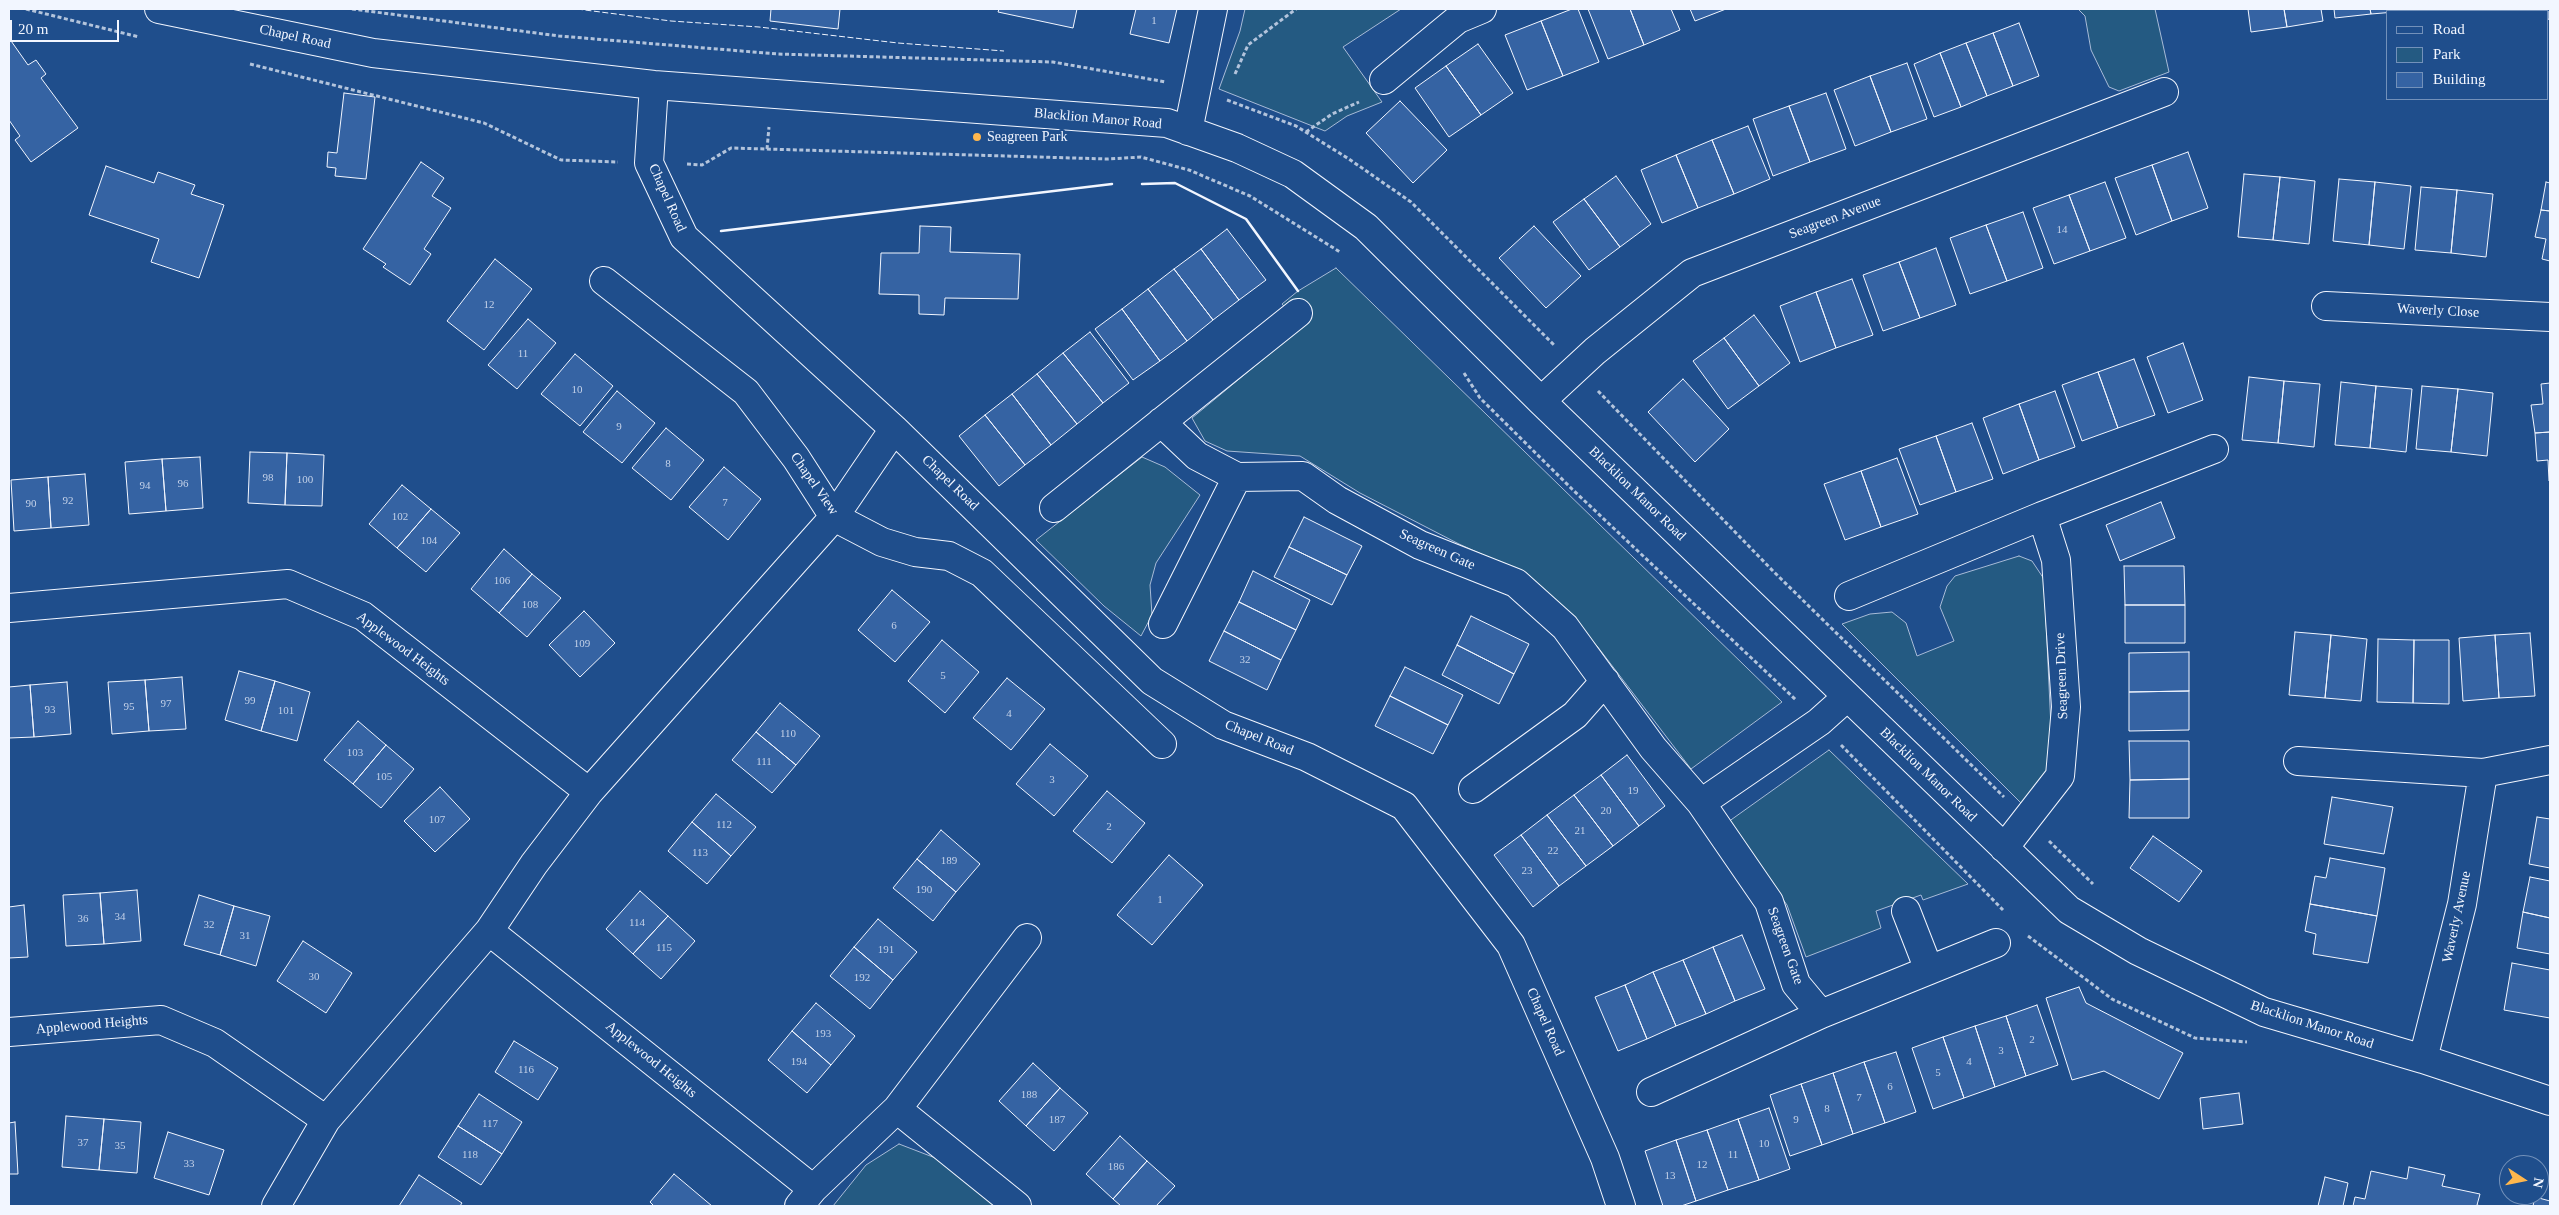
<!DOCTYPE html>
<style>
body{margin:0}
#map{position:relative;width:2559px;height:1215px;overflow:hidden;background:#1f4e8c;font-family:"Times New Roman",serif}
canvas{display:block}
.frame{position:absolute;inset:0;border:10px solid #f2f6ff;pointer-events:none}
.legend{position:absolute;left:2386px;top:10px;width:162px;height:90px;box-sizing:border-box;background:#1f4e8c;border:1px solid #7391ba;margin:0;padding:6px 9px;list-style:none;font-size:15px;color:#f2f6ff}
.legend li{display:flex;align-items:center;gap:10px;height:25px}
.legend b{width:25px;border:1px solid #7391ba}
.north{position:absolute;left:2499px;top:1155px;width:50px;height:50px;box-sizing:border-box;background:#1f4e8c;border:1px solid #7391ba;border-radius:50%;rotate:101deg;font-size:14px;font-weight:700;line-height:20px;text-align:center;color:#f2f6ff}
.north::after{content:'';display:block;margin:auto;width:18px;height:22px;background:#ffb74d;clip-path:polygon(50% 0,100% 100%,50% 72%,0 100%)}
.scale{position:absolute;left:10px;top:20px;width:109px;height:22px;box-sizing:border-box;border:2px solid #f2f6ff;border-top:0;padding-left:6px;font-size:15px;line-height:18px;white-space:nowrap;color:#f2f6ff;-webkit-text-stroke:4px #1f4e8c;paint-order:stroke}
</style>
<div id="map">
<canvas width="2559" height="1215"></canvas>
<div class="frame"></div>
<ul class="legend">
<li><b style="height:6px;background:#1f4e8c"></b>Road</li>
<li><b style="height:14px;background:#245a82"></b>Park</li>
<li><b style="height:14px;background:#3563a3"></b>Building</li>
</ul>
<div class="north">N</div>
<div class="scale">20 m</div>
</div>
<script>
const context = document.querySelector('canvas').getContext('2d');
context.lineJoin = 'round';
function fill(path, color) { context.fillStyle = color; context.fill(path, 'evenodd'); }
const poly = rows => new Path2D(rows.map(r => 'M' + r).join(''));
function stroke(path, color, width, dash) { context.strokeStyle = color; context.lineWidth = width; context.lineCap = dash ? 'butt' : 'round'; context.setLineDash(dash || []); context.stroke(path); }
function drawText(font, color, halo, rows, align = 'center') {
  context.font = font + ' "Times New Roman",serif'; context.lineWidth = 4; context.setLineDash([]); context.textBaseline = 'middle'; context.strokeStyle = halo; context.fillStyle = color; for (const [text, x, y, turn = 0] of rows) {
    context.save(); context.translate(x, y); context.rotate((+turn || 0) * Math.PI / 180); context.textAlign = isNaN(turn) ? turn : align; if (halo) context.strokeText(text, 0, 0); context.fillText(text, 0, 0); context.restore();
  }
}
const green = poly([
 [1245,9,1401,9,1343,47,1382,102,1347,116,1325,131,1219,89,1240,31,1245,9],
 [2078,9,2155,9,2169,72,2119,91,2109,87,2091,50,2085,16,2078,9],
 [1336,268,1450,379,1782,702,1691,769,1597,646,1530,576,1459,544,1360,493,1300,456,1227,451,1205,441,1192,418,1302,327,1282,304,1298,291,1336,268],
 [1142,457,1165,467,1200,495,1156,563,1150,585,1152,615,1141,636,1104,606,1036,540,1142,457],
 [2019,556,2032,561,2044,579,2052,749,2049,772,2025,807,1842,624,1870,614,1892,612,1906,623,1917,656,1954,641,1940,607,1947,586,1955,576,2019,556],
 [1829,750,1968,884,1923,900,1921,895,1876,911,1881,928,1806,957,1787,905,1728,822,1829,750],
 [899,1144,938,1159,996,1206,833,1206,866,1165,899,1144]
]);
fill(green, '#245a82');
stroke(green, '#a8bbd7', 1);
const building = poly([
 [771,9,840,9,838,29,770,21,771,9],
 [999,9,1077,9,1073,28,998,12,999,9],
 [1136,9,1177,9,1169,43,1130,34,1136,9],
 [1572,9,1578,9,1599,62,1563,76,1541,21,1572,9],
 [1588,9,1630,9,1644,45,1608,59,1588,9],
 [1630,9,1671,9,1680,30,1644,45,1630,9],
 [1690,9,1726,9,1695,21,1690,9],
 [2248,9,2284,9,2287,27,2251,32,2248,9],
 [2284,9,2321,9,2323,21,2287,27,2284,9],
 [2334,9,2370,9,2371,14,2335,18,2334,9],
 [2370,9,2406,9,2407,11,2371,14,2370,9],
 [2494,9,2530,9,2529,11,2494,9],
 [2530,9,2550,9,2550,20,2548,19,2548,11,2529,11,2530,9],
 [1541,21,1563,76,1527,90,1505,35,1541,21],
 [2019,23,2039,76,2013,86,1993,33,2019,23],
 [1993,33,2013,86,1987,96,1966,43,1993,33],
 [9,38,28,65,36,60,46,74,41,78,78,128,31,162,15,140,20,136,9,120,9,38],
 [1966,43,1987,96,1961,107,1940,53,1966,43],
 [1478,44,1513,93,1481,115,1446,66,1478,44],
 [1940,53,1961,107,1934,117,1914,64,1940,53],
 [1907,63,1927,119,1891,132,1870,76,1907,63],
 [1446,66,1481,115,1449,137,1415,88,1446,66],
 [1870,76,1891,132,1855,146,1834,90,1870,76],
 [344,93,375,97,366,179,335,176,336,168,327,167,328,152,337,153,344,93],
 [1826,93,1846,149,1810,162,1789,106,1826,93],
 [1400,101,1447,150,1413,183,1366,133,1400,101],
 [1789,106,1810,162,1773,176,1753,119,1789,106],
 [1748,126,1770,179,1734,194,1712,140,1748,126],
 [1712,140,1734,194,1698,208,1676,155,1712,140],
 [2188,152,2208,208,2172,221,2152,165,2188,152],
 [1676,155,1698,208,1662,223,1641,170,1676,155],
 [421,162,444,178,432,196,451,208,424,249,431,254,410,285,383,267,386,264,363,249,421,162],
 [2152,165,2172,221,2136,235,2115,178,2152,165],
 [106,166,154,183,158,172,195,185,191,194,224,205,199,278,151,262,159,239,89,215,106,166],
 [2244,174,2280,177,2273,240,2238,237,2244,174],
 [1616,176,1651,224,1620,247,1584,199,1616,176],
 [2280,177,2315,181,2309,244,2273,240,2280,177],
 [2339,179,2375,182,2369,245,2333,241,2339,179],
 [2105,182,2126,238,2090,251,2069,195,2105,182],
 [2375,182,2411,186,2404,249,2369,245,2375,182],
 [2546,182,2550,183,2550,211,2541,210,2546,182],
 [2421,187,2457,190,2451,253,2415,250,2421,187],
 [2457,190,2493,194,2486,257,2451,253,2457,190],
 [2069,195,2090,251,2054,264,2033,208,2069,195],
 [1584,199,1620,247,1589,270,1553,222,1584,199],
 [2541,210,2550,211,2550,261,2542,259,2546,239,2535,237,2541,210],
 [2023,212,2043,268,2007,281,1986,225,2023,212],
 [1986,225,2007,281,1970,294,1950,238,1986,225],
 [920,226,951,227,950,252,1020,254,1018,299,945,298,944,315,919,314,919,295,879,294,881,253,919,253,920,226],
 [1534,226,1581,276,1546,308,1499,258,1534,226],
 [1227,229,1266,280,1239,300,1201,249,1227,229],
 [1936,248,1956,305,1920,318,1899,262,1936,248],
 [1201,249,1239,300,1213,320,1174,269,1201,249],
 [495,259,532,289,484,350,447,321,495,259],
 [1899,262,1920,318,1883,331,1863,275,1899,262],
 [1174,269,1213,320,1187,341,1148,289,1174,269],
 [1852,279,1873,335,1836,348,1816,292,1852,279],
 [1148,289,1187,341,1160,361,1122,309,1148,289],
 [1816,292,1836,348,1800,362,1780,306,1816,292],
 [1122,309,1160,361,1133,380,1095,329,1122,309],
 [1754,315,1790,363,1759,386,1724,338,1754,315],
 [528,319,556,343,517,389,488,365,528,319],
 [1090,332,1129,383,1103,403,1063,353,1090,332],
 [1724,338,1759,386,1728,409,1693,361,1724,338],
 [2183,343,2203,400,2168,413,2147,357,2183,343],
 [1063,353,1103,403,1077,424,1037,374,1063,353],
 [575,354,613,386,580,426,541,394,575,354],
 [2134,359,2155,415,2118,428,2098,372,2134,359],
 [2098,372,2118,428,2082,441,2062,385,2098,372],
 [1037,374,1077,424,1051,445,1012,394,1037,374],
 [2249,377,2284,381,2278,443,2242,440,2249,377],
 [1683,379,1729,429,1695,462,1648,412,1683,379],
 [2284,381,2320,384,2314,447,2278,443,2284,381],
 [2341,382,2376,386,2370,448,2335,445,2341,382],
 [2550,383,2550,432,2535,433,2531,405,2543,404,2541,384,2550,383],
 [2376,386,2412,389,2406,452,2370,448,2376,386],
 [2422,386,2458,389,2451,452,2416,449,2422,386],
 [2458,389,2493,393,2487,456,2451,452,2458,389],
 [617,391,655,423,622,463,583,432,617,391],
 [2055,391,2075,447,2039,460,2019,404,2055,391],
 [1012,394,1051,445,1025,465,985,415,1012,394],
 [2019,404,2039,460,2003,474,1983,418,2019,404],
 [985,415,1025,465,999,486,959,436,985,415],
 [1972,423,1993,479,1956,492,1936,436,1972,423],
 [666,428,704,460,671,500,632,468,666,428],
 [2550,432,2550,481,2549,481,2548,460,2537,461,2535,433,2550,432],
 [1936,436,1956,492,1920,505,1899,449,1936,436],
 [250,452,287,453,285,505,248,503,250,452],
 [287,453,324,455,322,506,285,505,287,453],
 [200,457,203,508,166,511,162,459,200,457],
 [1897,458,1918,514,1881,527,1861,471,1897,458],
 [162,459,166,511,129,514,125,462,162,459],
 [724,467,761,499,728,540,689,507,724,467],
 [1861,471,1881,527,1845,540,1824,484,1861,471],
 [85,474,89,525,51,528,48,477,85,474],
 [48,477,51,528,14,531,11,480,48,477],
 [402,485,431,509,397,548,369,524,402,485],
 [2161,502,2175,538,2120,561,2106,525,2161,502],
 [431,509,460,533,426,572,397,548,431,509],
 [1304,517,1362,546,1347,575,1289,547,1304,517],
 [1289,547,1347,575,1332,605,1274,577,1289,547],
 [504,549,532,574,499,613,471,589,504,549],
 [2124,566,2184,566,2185,605,2125,605,2124,566],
 [1253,571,1310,600,1296,630,1239,602,1253,571],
 [532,574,561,598,527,637,499,613,532,574],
 [892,590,930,622,895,662,858,630,892,590],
 [1239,602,1296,630,1281,660,1224,631,1239,602],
 [2125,605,2185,605,2185,643,2125,643,2125,605],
 [584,611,615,643,580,677,549,645,584,611],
 [1471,616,1529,644,1514,674,1457,645,1471,616],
 [1224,631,1281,660,1267,690,1209,661,1224,631],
 [2295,632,2331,635,2325,698,2289,695,2295,632],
 [2530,633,2535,696,2499,698,2495,635,2530,633],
 [2331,635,2367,639,2361,701,2325,698,2331,635],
 [2495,635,2499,698,2463,701,2459,638,2495,635],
 [2378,639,2414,640,2413,703,2377,702,2378,639],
 [942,640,979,672,945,713,908,681,942,640],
 [2414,640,2449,640,2449,704,2413,703,2414,640],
 [1457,645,1514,674,1499,704,1442,675,1457,645],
 [2189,652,2189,691,2129,692,2129,653,2189,652],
 [1405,667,1463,695,1448,725,1390,696,1405,667],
 [239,671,275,681,261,731,225,720,239,671],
 [182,677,186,729,149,731,145,680,182,677],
 [1007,678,1045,709,1011,750,973,718,1007,678],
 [145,680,149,731,112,734,108,682,145,680],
 [275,681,310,692,297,741,261,731,275,681],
 [67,682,71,734,34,737,30,685,67,682],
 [30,685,34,737,9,738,9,687,30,685],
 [2189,691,2189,730,2129,731,2129,692,2189,691],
 [1390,696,1448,725,1433,754,1375,726,1390,696],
 [780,703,820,736,796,765,756,732,780,703],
 [358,721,386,745,353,784,324,760,358,721],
 [756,732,796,765,772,793,732,760,756,732],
 [2129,741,2189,741,2189,779,2130,780,2129,741],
 [1050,744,1088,776,1054,816,1016,784,1050,744],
 [386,745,414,769,381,808,353,784,386,745],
 [1627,755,1665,806,1639,826,1601,775,1627,755],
 [1601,775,1639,826,1613,846,1574,795,1601,775],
 [2189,779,2189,818,2129,818,2130,780,2189,779],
 [440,787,470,819,435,852,404,821,440,787],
 [1107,791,1145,823,1112,863,1073,831,1107,791],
 [716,794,756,827,731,856,692,822,716,794],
 [1574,795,1613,846,1586,866,1547,815,1574,795],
 [2332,797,2393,807,2384,854,2324,844,2332,797],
 [1547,815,1586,866,1559,886,1521,835,1547,815],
 [2537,817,2550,819,2550,868,2529,864,2537,817],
 [692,822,731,856,707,884,668,851,692,822],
 [941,830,980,864,956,892,917,859,941,830],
 [1521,835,1559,886,1533,907,1494,855,1521,835],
 [2153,836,2202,871,2179,902,2130,868,2153,836],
 [1169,855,1203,885,1152,945,1117,915,1169,855],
 [2330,858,2385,868,2377,916,2310,904,2315,876,2326,878,2330,858],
 [917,859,956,892,933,921,893,888,917,859],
 [2530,877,2550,881,2550,918,2523,912,2530,877],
 [137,890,141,941,104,944,100,893,137,890],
 [640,891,668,916,633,954,606,929,640,891],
 [100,893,104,944,66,946,63,895,100,893],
 [199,895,234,906,220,955,184,945,199,895],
 [2310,904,2377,916,2368,963,2313,954,2316,934,2305,931,2310,904],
 [24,905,28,957,9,958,9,907,24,905],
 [234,906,270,916,256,966,220,955,234,906],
 [2523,912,2550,918,2550,954,2517,948,2523,912],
 [668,916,695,941,661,979,633,954,668,916],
 [878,919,917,952,893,980,854,947,878,919],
 [1742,935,1765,989,1735,1001,1713,947,1742,935],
 [303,941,352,973,326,1013,277,981,303,941],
 [854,947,893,980,870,1009,830,976,854,947],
 [1713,947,1735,1001,1706,1014,1683,960,1713,947],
 [1683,960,1706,1014,1676,1026,1653,972,1683,960],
 [2512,963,2550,970,2550,1018,2504,1010,2512,963],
 [1653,972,1676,1026,1647,1039,1625,985,1653,972],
 [1625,985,1647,1039,1618,1051,1595,997,1625,985],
 [2079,987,2086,1003,2183,1053,2159,1099,2104,1071,2072,1080,2046,998,2079,987],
 [816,1003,855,1036,831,1065,792,1031,816,1003],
 [2037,1005,2058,1065,2026,1076,2006,1016,2037,1005],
 [2006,1016,2026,1076,1995,1087,1975,1026,2006,1016],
 [1975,1026,1995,1087,1964,1098,1943,1037,1975,1026],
 [792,1031,831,1065,807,1093,768,1060,792,1031],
 [1943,1037,1964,1098,1933,1109,1912,1048,1943,1037],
 [514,1041,558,1068,538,1100,495,1072,514,1041],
 [1896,1052,1916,1112,1885,1123,1864,1062,1896,1052],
 [1864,1062,1885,1123,1853,1134,1833,1073,1864,1062],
 [1033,1063,1060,1088,1026,1126,999,1101,1033,1063],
 [1833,1073,1853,1134,1822,1145,1801,1084,1833,1073],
 [1801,1084,1822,1145,1790,1156,1770,1095,1801,1084],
 [1060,1088,1088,1113,1054,1151,1026,1126,1060,1088],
 [2239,1093,2243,1124,2203,1129,2200,1098,2239,1093],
 [479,1094,522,1122,502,1154,458,1126,479,1094],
 [1769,1108,1790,1169,1759,1180,1738,1119,1769,1108],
 [66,1116,104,1119,99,1170,62,1167,66,1116],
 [104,1119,141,1122,137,1173,99,1170,104,1119],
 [1738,1119,1759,1180,1728,1190,1707,1130,1738,1119],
 [15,1122,18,1174,9,1174,9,1123,15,1122],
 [458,1126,502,1154,481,1185,438,1157,458,1126],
 [1707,1130,1728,1190,1696,1201,1676,1140,1707,1130],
 [168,1132,224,1150,209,1195,154,1178,168,1132],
 [1120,1136,1147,1161,1113,1199,1086,1174,1120,1136],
 [1676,1140,1696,1201,1681,1206,1663,1206,1645,1151,1676,1140],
 [1147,1161,1175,1186,1156,1206,1121,1206,1113,1199,1147,1161],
 [2409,1167,2445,1175,2442,1186,2480,1194,2477,1205,2481,1206,2353,1206,2355,1197,2365,1199,2371,1171,2407,1179,2409,1167],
 [674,1174,712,1206,654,1206,650,1202,674,1174],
 [419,1175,462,1203,460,1206,399,1206,419,1175],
 [2325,1177,2348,1183,2343,1206,2318,1206,2325,1177],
 [2535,1197,2550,1201,2550,1206,2533,1206,2535,1197]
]);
fill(building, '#3563a3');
stroke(building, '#f2f6ff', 1);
const minor = poly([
 [159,9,373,53,654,85,1167,123,1237,148,1293,174,1366,227,1541,401,2069,910,2138,951,2264,1012,2423,1059,2550,1101],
 [1384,80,1458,19,1482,9],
 [654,85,649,163,684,237,894,429,1152,681,1223,725,1307,757,1404,806,1511,945,1605,1158,1621,1206],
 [1188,131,1213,9],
 [604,281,746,392,796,458,834,517,882,542,915,552,949,556,982,573,1162,744],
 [2326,306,2550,317],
 [1541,401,1595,351,1692,273,2164,92],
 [1161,422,1197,456,1237,477,1303,476,1337,500,1420,545,1516,583,1565,627,1653,748,1701,803,1819,722,1847,697],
 [1054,508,1298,313],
 [1849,596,2042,516],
 [9,608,288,584,363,616,589,792],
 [1163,624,1237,477],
 [2298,761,2483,773,2550,760],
 [1473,789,1575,715,1605,681],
 [1701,803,1769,902,1796,984,1821,1014,1996,943],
 [2004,848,2060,776,2066,707,2056,560,2042,516,2214,449],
 [1906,911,1929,970],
 [489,931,813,1189],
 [9,1032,161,1020,215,1043,326,1120],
 [2423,1059,2462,904,2483,773],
 [1651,1092,1821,1014],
 [897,1109,1017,1206],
 [276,1206,326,1120,489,931,534,864,589,792,834,517,894,429],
 [799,1206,813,1189,897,1109,1027,938]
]);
stroke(minor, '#f2f6ff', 30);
stroke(poly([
 [26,9,139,37],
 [352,9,559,36,778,54,1053,62,1166,82],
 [250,64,484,123,561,160,618,162],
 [1235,74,1248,45,1296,9],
 [1227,100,1296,126,1349,159,1411,202,1554,345],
 [1306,132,1332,114,1359,102],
 [767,149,769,127],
 [687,164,702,165,731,148,1108,159,1141,157,1189,170,1250,196,1340,252],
 [1464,373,1480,398,1572,489,1796,700],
 [1598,391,1773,571,2004,797],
 [1841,745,2003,910],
 [2049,841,2093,884],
 [2028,936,2112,999,2195,1038,2247,1042]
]), '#b3c4dc', 3, [4, 2.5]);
stroke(minor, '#1f4e8c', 28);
stroke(poly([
 [577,9,671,21,759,27,898,43,1004,51]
]), '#f2f6ff', 1, [6, 2.5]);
stroke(poly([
 [1142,184,1175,183,1246,219,1298,291],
 [721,231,1112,184]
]), '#f2f6ff', 2.5);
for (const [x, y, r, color] of [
 [977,137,5,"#ffb74d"]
]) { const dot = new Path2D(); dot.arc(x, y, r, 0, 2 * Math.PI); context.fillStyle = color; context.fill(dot); stroke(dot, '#1f4e8c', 2); }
drawText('11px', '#c3d1e8', null, [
 ["1",1154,21],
 ["14",2062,230],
 ["12",489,305],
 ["11",523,354],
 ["10",577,390],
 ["9",619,427],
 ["8",668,464],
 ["98",268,478],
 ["100",305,480],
 ["96",183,484],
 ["94",145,486],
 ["92",68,501],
 ["7",725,503],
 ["90",31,504],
 ["102",400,517],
 ["104",429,541],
 ["106",502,581],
 ["108",530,605],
 ["6",894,626],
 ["109",582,644],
 ["32",1245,660],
 ["5",943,676],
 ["99",250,701],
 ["97",166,704],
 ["95",129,707],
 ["93",50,710],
 ["101",286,711],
 ["4",1009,714],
 ["110",788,734],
 ["103",355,753],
 ["111",764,762],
 ["105",384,777],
 ["3",1052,780],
 ["19",1633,791],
 ["20",1606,811],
 ["107",437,820],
 ["112",724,825],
 ["2",1109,827],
 ["21",1580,831],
 ["22",1553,851],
 ["113",700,853],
 ["189",949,861],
 ["23",1527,871],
 ["190",924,890],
 ["1",1160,900],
 ["34",120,917],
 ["36",83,919],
 ["114",637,923],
 ["32",209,925],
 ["31",245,936],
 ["115",664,948],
 ["191",886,950],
 ["30",314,977],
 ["192",862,978],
 ["193",823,1034],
 ["2",2032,1040],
 ["3",2001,1051],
 ["194",799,1062],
 ["4",1969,1062],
 ["116",526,1070],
 ["5",1938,1073],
 ["6",1890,1087],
 ["188",1029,1095],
 ["7",1859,1098],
 ["8",1827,1109],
 ["187",1057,1120],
 ["9",1796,1120],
 ["117",490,1124],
 ["37",83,1143],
 ["10",1764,1144],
 ["35",120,1146],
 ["118",470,1155],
 ["11",1733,1155],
 ["33",189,1164],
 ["12",1702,1165],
 ["186",1116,1167],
 ["13",1670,1176]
]);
drawText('14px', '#f2f6ff', '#1f4e8c', [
 ["Chapel Road",295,37,12],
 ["Blacklion Manor Road",1098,119,5],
 ["Chapel Road",667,198,66],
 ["Seagreen Avenue",1835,218,-21],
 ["Waverly Close",2438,311,3],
 ["Chapel Road",950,483,44],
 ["Chapel View",814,484,55],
 ["Blacklion Manor Road",1637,494,44],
 ["Seagreen Gate",1437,550,24],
 ["Applewood Heights",403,649,37],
 ["Seagreen Drive",2062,676,-92],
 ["Chapel Road",1259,738,22],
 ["Blacklion Manor Road",1928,775,44],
 ["Waverly Avenue",2457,917,-78],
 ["Seagreen Gate",1785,946,70],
 ["Chapel Road",1545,1022,66],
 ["Applewood Heights",92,1025,-5],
 ["Blacklion Manor Road",2312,1025,18],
 ["Applewood Heights",651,1060,39]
]);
drawText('14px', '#f2f6ff', '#1f4e8c', [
 ["Seagreen Park",987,137]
], 'left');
</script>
